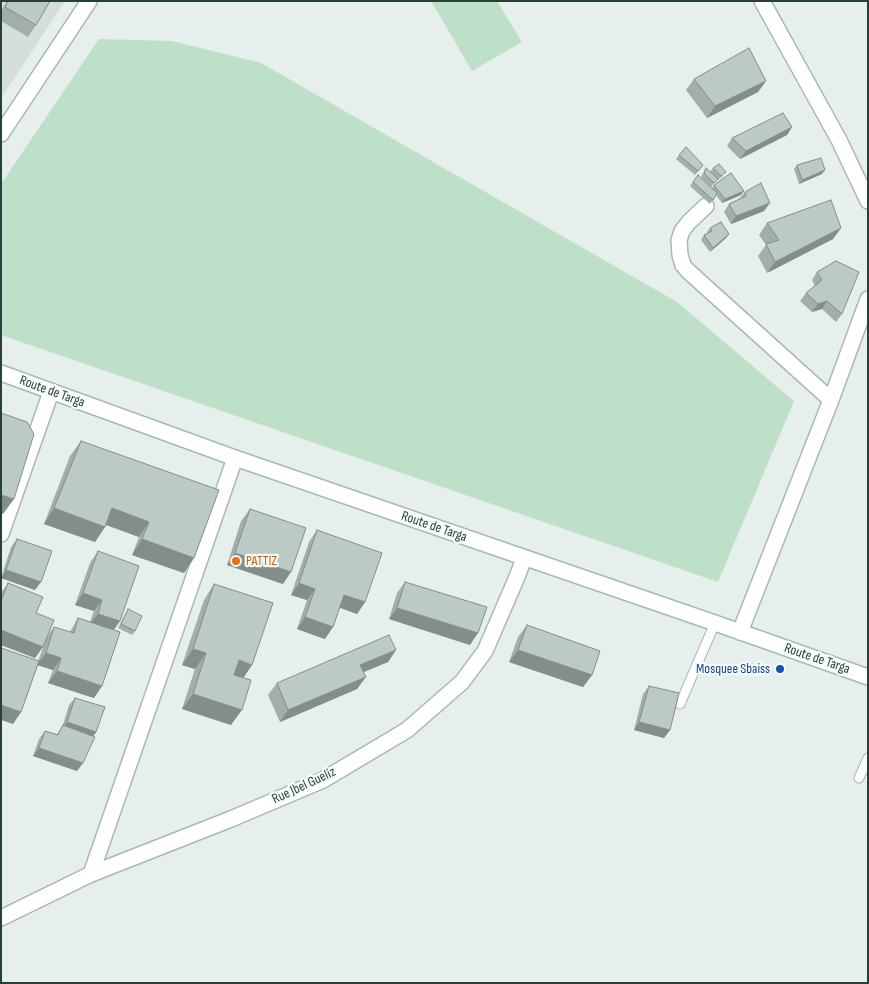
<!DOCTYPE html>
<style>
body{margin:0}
#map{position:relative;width:869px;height:984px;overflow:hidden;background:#e6efeb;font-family:"Sofia Sans Condensed",sans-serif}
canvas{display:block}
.frame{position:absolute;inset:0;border:2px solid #24423a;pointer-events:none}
</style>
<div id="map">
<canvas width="869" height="984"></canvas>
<div class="frame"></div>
</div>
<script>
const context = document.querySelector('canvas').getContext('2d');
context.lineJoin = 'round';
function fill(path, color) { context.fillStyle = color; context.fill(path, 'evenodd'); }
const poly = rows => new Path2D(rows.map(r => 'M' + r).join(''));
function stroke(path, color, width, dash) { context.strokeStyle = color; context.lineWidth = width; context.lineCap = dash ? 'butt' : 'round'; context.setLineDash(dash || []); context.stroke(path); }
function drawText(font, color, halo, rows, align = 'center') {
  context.font = font + ' "Sofia Sans Condensed",sans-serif'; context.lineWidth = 4.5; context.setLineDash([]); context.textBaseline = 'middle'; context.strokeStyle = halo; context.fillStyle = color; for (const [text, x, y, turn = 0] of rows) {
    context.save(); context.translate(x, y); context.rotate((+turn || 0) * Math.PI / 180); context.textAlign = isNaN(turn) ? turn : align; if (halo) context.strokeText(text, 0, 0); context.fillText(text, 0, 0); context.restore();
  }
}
fill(poly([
 [1,1,65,1,2,97,1,97]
]), '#d4dfda');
fill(poly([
 [431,1,497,1,522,42,472,71],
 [99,39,172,41,261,63,677,302,794,401,718,582,1,335,1,184]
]), '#bfe0c8');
const service = poly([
 [680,704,715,623],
 [859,778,868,758]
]);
const minor = poly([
 [762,1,839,140,868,201],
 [1,134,89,1],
 [706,206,689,222,682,231,679,240,680,255,683,265,688,271,831,400],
 [1,534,51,392],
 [740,632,831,400,868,299],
 [91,874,235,458]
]);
const tertiary = poly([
 [1,918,91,874,231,819,323,780,407,730,462,682,485,651,517,577,524,558]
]);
const secondary = poly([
 [1,373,235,458,715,623,868,677]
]);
stroke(service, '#a8b8b2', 11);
stroke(minor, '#a8b8b2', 18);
stroke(tertiary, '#a8b8b2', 18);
stroke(secondary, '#a4bbb3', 18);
stroke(service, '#fff', 9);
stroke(minor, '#fff', 15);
stroke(tertiary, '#fff', 15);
stroke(secondary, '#fff', 15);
fill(poly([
 [7,1,50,1,36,25,28,37,1,21,1,11],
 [694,79,766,81,758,92,707,118,686,90],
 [792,127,787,135,740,159,727,146,732,138],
 [686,147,703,165,695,175,676,159],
 [797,165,822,174,799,184,794,169],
 [706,168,710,172,713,168,723,176,718,180,717,180,711,187,701,177],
 [698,175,712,188,714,185,744,191,741,195,722,203,716,195,710,204,690,186],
 [745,192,764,211,731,224,724,212,729,204,739,199],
 [767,223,841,228,833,239,767,273,758,256,766,245,759,235],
 [710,228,729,234,726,238,710,252,701,240,704,235,708,233,707,232],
 [817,272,842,314,836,322,822,309,812,312,800,301,806,293,815,286,812,280],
 [81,441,194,558,184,573,132,555,139,537,106,525,95,542,44,524,70,456],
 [250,509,283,584,227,565,241,521],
 [317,530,365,602,357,614,340,608,325,639,297,629,307,600,291,595,309,542],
 [17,539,35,590,1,578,11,547],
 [98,551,120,621,114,630,102,686,94,698,48,683,53,670,38,665,21,712,13,724,38,661,44,645,35,658,1,645,1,593,8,583,36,613,47,637,54,627,70,632,78,618,90,622,94,611,75,605,90,563],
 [405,582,470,645,389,619,397,593],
 [214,584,243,678,231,725,182,709,195,669,182,665,204,600],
 [128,609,135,631,132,635,118,628],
 [527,625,592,675,583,687,509,662,518,637],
 [396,650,388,662,363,672,357,689,280,722,268,695,277,683],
 [649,686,670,730,664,738,634,730,643,694],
 [75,698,96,732,93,736,77,771,33,756,39,739,45,731,57,734,63,725,69,705]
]), '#a1aea9');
fill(poly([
 [766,81,758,92,707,118,715,106],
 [792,127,787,135,740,159,746,151],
 [825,170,822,174,799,184,802,180],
 [744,191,741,195,722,203,725,199],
 [770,203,764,211,731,224,736,216],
 [841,228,833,239,767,273,775,262],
 [729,234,726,238,710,252,713,248],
 [827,301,822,309,812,312,818,304],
 [1,495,14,499,3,514,1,514],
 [54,508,105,527,95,542,44,524],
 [112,508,149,522,139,537,101,523],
 [142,539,194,558,184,573,132,555],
 [235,553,291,572,283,584,227,565],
 [6,570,41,582,35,590,1,578],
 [299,583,315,589,307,600,291,595],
 [83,593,102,600,94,611,75,605],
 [344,595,365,602,357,614,336,606],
 [397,608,478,633,470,645,389,619],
 [98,614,120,621,111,633,89,625],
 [305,617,333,627,325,639,297,629],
 [1,630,43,647,35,658,1,645],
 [193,649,206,653,195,669,182,665],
 [396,650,388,662,352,677,360,665],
 [518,650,592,675,583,687,509,662],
 [46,653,61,658,53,670,37,665],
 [239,660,252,665,242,680,228,676],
 [57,671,102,686,94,698,48,683],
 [366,677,357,689,280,722,288,710],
 [193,694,242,710,231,725,182,709],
 [1,705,21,712,13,724,1,720],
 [67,722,96,732,91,740,61,730],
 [639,722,670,730,664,738,634,730],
 [39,748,83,763,77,771,33,756]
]), '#838d89');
const building = poly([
 [8,1,50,1,36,25,5,7,8,1],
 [749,48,766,81,715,106,694,79,749,48],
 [783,113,792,127,746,151,732,138,783,113],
 [686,147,703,165,698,171,679,155,686,147],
 [821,158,825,170,802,180,797,165,821,158],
 [719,164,726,172,721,176,713,168,719,164],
 [706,168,718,179,714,183,704,173,706,168],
 [731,173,744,191,725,199,714,185,731,173],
 [698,175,717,193,713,200,693,182,698,175],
 [761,183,770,203,736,216,729,204,746,196,745,192,761,183],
 [831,200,841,228,775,262,766,244,779,240,767,223,831,200],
 [721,222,729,234,713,248,704,235,712,231,710,228,721,222],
 [836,261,859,272,842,314,827,301,818,304,806,293,822,280,817,272,836,261],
 [1,413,27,422,34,434,14,499,1,495,1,413],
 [81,441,219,490,194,558,142,539,149,522,112,508,105,527,54,508,81,441],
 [250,509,306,528,291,572,235,553,250,509],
 [317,530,382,553,365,602,344,595,333,627,305,617,315,589,299,583,317,530],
 [17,539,52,551,41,582,6,570,17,539],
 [98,551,139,566,120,621,98,614,102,600,83,593,98,551],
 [405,582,487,607,478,633,397,608,405,582],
 [8,583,43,597,36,613,54,620,43,647,1,630,1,601,8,583],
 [214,584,273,603,252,665,239,660,234,675,251,680,242,710,193,694,206,653,193,649,214,584],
 [128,609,142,616,135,631,121,624,128,609],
 [78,618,120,632,102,686,57,671,61,658,46,653,54,627,74,633,78,618],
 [527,625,600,651,592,675,518,650,527,625],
 [389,635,396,650,360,665,366,677,288,710,277,683,389,635],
 [1,648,39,661,21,712,1,705,1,648],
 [649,686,679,693,670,730,639,722,649,686],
 [75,698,105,707,96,732,67,722,75,698],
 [63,725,95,737,83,763,39,748,45,731,58,735,63,725]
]);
fill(building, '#bbcac4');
stroke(building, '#838d89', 1);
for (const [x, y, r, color] of [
 [236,561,5,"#e8710a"],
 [780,669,5,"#1a4fb4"]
]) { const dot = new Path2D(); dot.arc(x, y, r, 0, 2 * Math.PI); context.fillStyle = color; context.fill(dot); stroke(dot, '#f7fbf9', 2); }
drawText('14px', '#24423a', '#f7fbf9', [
 ["Route de Targa",52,392,20],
 ["Route de Targa",434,527,19],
 ["Route de Targa",817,659,19],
 ["Rue Jbel Gueliz",304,786,-25]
]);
drawText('14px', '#c56008', '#f7fbf9', [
 ["PATTIZ",246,561]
], 'left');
drawText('14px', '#164399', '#f7fbf9', [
 ["Mosquee Sbaiss",770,669]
], 'right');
</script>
